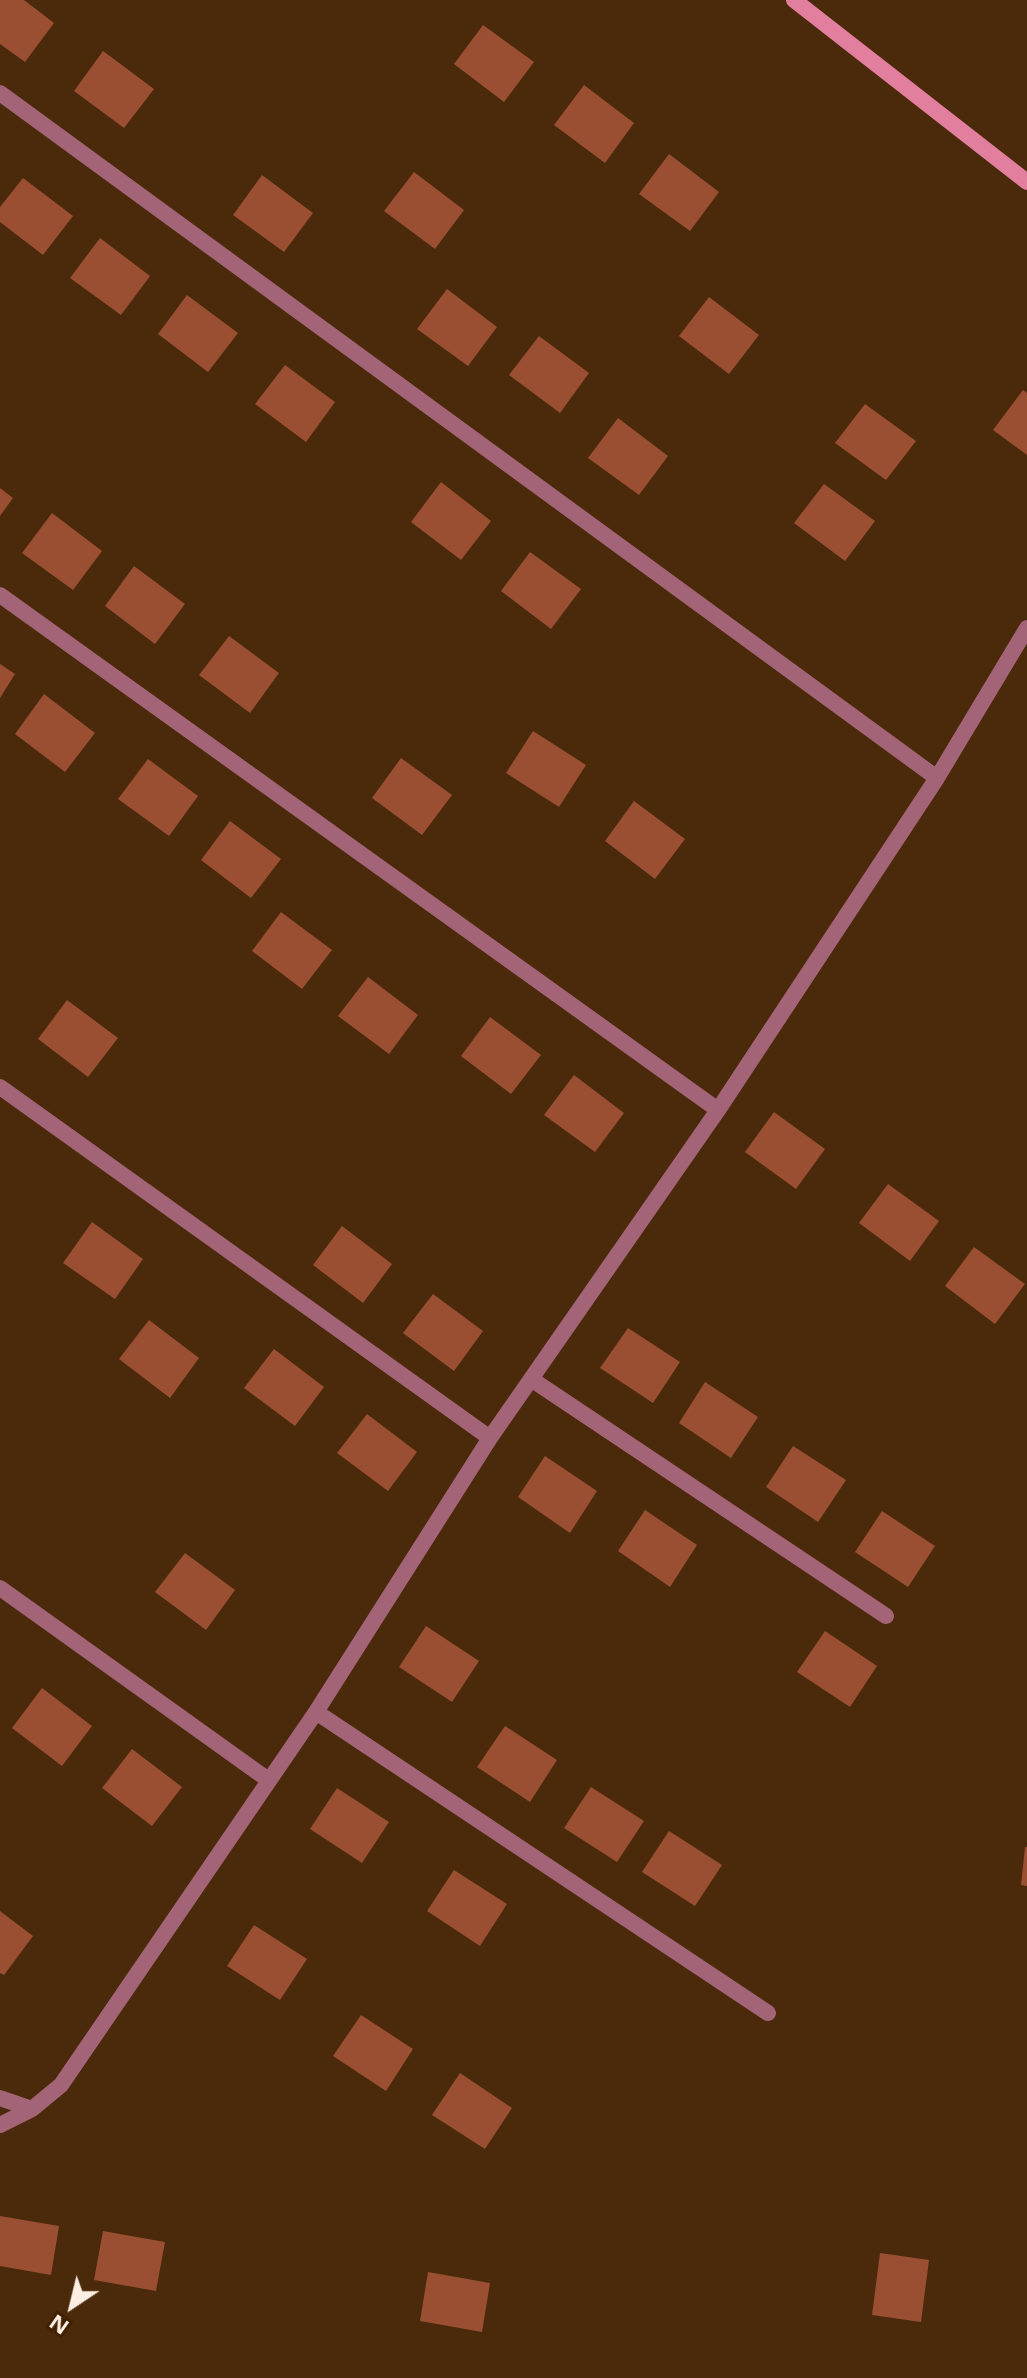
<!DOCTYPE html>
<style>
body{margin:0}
#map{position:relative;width:1027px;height:2378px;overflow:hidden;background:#4a2a0a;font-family:"Noto Sans",sans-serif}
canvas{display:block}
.north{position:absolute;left:32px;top:2266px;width:80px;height:80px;-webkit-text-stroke:6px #3f2000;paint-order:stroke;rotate:215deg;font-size:22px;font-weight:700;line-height:32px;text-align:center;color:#fdeee3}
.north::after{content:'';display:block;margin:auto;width:28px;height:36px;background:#fdeee3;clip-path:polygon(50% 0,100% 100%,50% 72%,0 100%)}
</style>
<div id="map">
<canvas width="1027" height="2378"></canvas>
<div class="north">N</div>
</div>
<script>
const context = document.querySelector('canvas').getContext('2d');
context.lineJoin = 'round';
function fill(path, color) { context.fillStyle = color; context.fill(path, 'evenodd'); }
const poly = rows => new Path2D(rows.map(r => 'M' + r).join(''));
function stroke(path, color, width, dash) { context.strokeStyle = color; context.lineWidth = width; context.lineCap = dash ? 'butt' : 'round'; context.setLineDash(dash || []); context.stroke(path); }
fill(poly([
 [0,0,24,0,54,23,25,62,0,44],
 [483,25,534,62,504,102,454,64],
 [103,51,154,89,124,128,74,91],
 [584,85,634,123,605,163,554,125],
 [669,154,719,192,690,231,639,194],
 [414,172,464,210,435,249,384,211],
 [262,175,313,213,284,252,233,215],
 [23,178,73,216,43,255,0,222,0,207],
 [100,238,150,276,121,315,70,278],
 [447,289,497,327,468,366,417,329],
 [187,295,238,333,208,372,158,334],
 [709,297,759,335,729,374,679,336],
 [539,336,589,373,560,413,509,375],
 [285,365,335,402,306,442,255,404],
 [1023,390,1027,393,1027,455,993,430],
 [865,404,916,441,886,480,835,443],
 [618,418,668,456,639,495,588,458],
 [441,482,491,521,461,560,411,522],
 [824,484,875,521,845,561,794,523],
 [0,488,13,498,0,516],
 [52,513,102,551,73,590,22,553],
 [530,552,581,589,551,629,501,591],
 [134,566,185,604,155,644,105,606],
 [229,636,279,673,250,713,199,675],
 [0,664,15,674,0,698],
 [44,694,95,733,65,772,15,734],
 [533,731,586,765,559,807,506,773],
 [401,758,452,795,422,835,372,798],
 [148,759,198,796,169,836,118,799],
 [634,801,685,839,655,879,605,841],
 [230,821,281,859,251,898,201,860],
 [281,912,332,950,302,989,252,951],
 [368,977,418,1015,389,1054,338,1016],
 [67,1000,118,1038,88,1077,38,1039],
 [490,1017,541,1055,511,1094,461,1056],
 [574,1075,624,1113,595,1152,544,1115],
 [774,1112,825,1149,796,1189,745,1152],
 [888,1184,939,1221,910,1261,859,1223],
 [92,1222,143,1259,115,1299,63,1263],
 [342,1226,392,1264,363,1303,313,1265],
 [974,1247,1025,1284,995,1324,945,1286],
 [433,1294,483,1331,454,1371,403,1333],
 [149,1320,199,1358,170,1398,119,1359],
 [628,1328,680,1362,653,1403,600,1368],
 [274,1349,324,1387,295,1426,244,1388],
 [705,1382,758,1417,731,1458,679,1423],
 [367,1414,417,1452,388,1491,337,1453],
 [793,1446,846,1480,818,1522,766,1487],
 [545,1456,597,1491,570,1533,518,1497],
 [645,1510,697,1545,670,1587,618,1551],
 [882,1511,935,1546,908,1587,855,1552],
 [185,1553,235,1590,206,1630,155,1592],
 [426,1626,479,1661,452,1702,399,1667],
 [825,1631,877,1666,850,1707,797,1672],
 [42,1688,92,1726,62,1766,12,1728],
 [505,1726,557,1760,530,1802,477,1767],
 [132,1749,182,1787,152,1826,102,1788],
 [591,1787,644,1821,617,1862,564,1828],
 [337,1788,389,1822,362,1863,310,1829],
 [669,1831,722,1865,695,1906,642,1872],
 [1025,1847,1027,1847,1027,1886,1021,1885],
 [454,1870,507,1904,480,1946,427,1911],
 [0,1911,33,1936,4,1975,0,1973],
 [254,1925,307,1959,280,2000,227,1966],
 [361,2015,413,2049,386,2091,333,2056],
 [460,2073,512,2108,485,2149,432,2115],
 [0,2216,59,2226,51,2275,0,2266],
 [103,2231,165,2242,156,2291,94,2280],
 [880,2253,929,2260,921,2322,872,2315],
 [428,2272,490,2283,482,2332,420,2321]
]), '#9a4f33');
stroke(poly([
 [0,93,937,778],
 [0,595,718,1110],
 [0,1087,490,1438],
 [531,1379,886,1616],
 [0,1588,267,1779],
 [316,1712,768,2013],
 [0,2098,32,2109],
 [0,2125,32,2109,61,2085,316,1712,490,1438,718,1110,937,778,1027,628]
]), '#a36478', 16);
stroke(poly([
 [794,0,1027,182]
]), '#e27e9e', 16);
</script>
